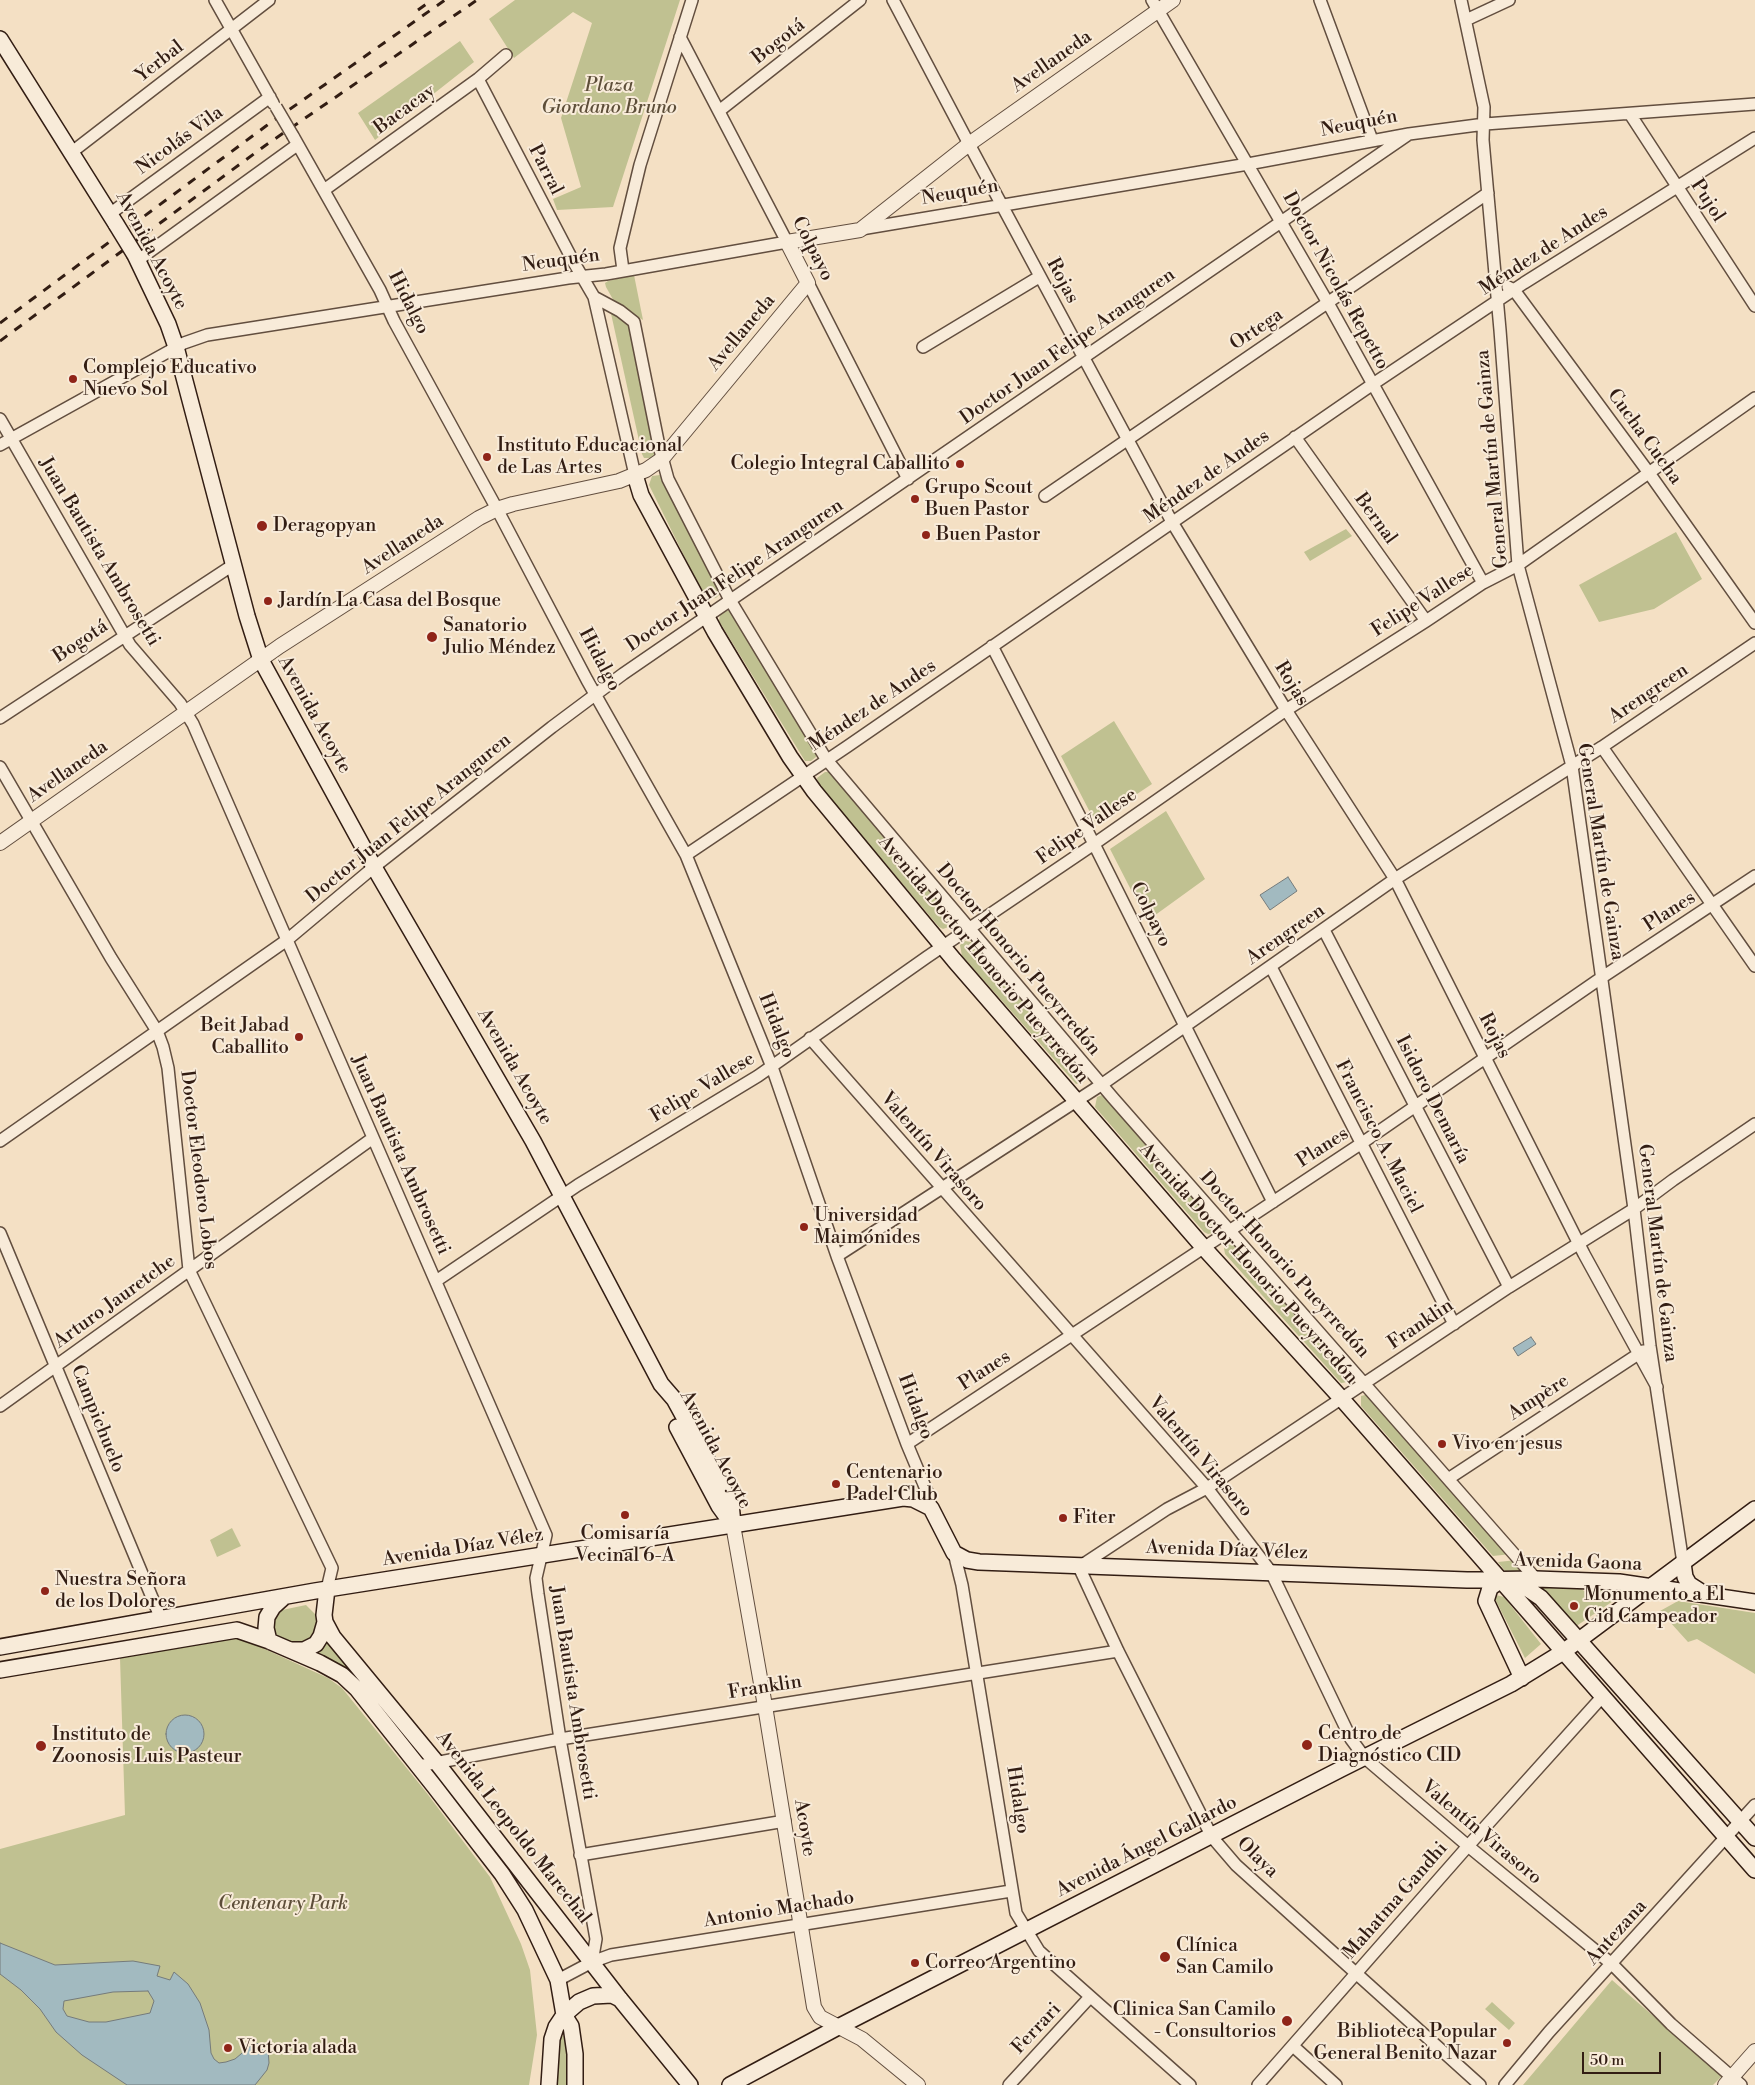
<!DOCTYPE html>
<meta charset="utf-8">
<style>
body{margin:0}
#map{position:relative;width:1755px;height:2085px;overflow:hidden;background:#f4e0c4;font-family:"Libre Bodoni",serif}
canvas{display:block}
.scale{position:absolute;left:1582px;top:2052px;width:79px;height:22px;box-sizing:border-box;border:2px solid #321d13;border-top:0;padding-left:6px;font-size:15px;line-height:18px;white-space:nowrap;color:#321d13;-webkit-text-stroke:4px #f8ebd9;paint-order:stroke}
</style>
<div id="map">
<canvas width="1755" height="2085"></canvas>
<div class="scale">50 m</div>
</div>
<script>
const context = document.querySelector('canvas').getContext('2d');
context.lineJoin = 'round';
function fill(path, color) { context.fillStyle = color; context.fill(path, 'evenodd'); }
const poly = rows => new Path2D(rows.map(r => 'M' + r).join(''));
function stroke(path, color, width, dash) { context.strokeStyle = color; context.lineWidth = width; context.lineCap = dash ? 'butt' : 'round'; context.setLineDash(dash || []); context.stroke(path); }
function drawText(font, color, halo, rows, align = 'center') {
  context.font = font + ' "Libre Bodoni",serif'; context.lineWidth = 4; context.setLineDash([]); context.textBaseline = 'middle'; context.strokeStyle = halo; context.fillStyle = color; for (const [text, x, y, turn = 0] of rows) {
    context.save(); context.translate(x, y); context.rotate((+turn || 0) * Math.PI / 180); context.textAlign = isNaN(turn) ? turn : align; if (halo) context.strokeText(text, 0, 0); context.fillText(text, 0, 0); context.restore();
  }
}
fill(poly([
 [515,0,680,0,613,207,557,210,553,199,581,187,561,118,592,23,573,12,514,58,489,19],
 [460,41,474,62,375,140,358,113],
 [634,275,643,320,615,303,606,287,605,283,608,281],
 [610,309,630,326,656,456,653,458,644,458,642,454],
 [660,475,720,588,720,594,716,598,708,599,704,596,649,485,652,476],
 [1346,529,1352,536,1310,561,1304,552],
 [1676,532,1702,579,1654,609,1599,622,1579,585],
 [724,611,729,611,733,613,817,754,816,757,811,761,805,761,719,621,720,614],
 [1114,721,1152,784,1095,822,1061,756],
 [825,772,829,772,951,917,951,926,943,929,939,927,818,784,817,778],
 [1166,811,1205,879,1147,921,1110,849],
 [965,941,976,943,1086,1073,1087,1078,1084,1082,1076,1084,962,956,960,945],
 [1102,1095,1106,1096,1218,1225,1213,1233,1208,1234,1204,1232,1095,1107,1097,1097],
 [1230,1242,1235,1242,1351,1373,1351,1378,1348,1382,1341,1383,1225,1254,1224,1248],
 [1365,1395,1369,1396,1511,1554,1493,1556,1361,1406,1361,1396],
 [232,1528,241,1546,217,1557,210,1540],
 [1517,1560,1523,1569,1521,1572,1505,1571,1498,1562],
 [1539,1587,1581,1589,1596,1598,1592,1592,1585,1588,1608,1591,1597,1600,1611,1591,1615,1592,1617,1596,1616,1599,1575,1627],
 [1496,1595,1504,1597,1541,1644,1525,1658,1495,1599],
 [1678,1601,1755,1613,1755,1674,1697,1639,1688,1642,1660,1611],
 [306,1605,315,1614,318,1626,314,1637,305,1643,294,1644,282,1640,275,1633,274,1622,282,1610],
 [230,1638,245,1640,328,1678,342,1688,426,1792,490,1877,521,1944,530,1970,537,2035,529,2085,0,2085,0,1849,125,1815,120,1658],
 [327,1639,337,1653,353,1676,314,1653],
 [1612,1980,1722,2076,1713,2085,1523,2085],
 [1492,2002,1515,2023,1509,2030,1485,2009],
 [565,2035,568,2038,568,2085,555,2085,557,2051,561,2037]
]), '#c0c191');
const water = poly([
 [1288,877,1297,891,1270,910,1260,895,1288,877],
 [1531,1337,1536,1344,1518,1356,1513,1348,1531,1337],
 '166 1734a19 19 0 1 1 38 0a19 19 0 1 1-38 0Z',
 [0,1943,55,1965,133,1961,160,1966,157,1976,170,1980,174,1972,188,1984,200,2003,209,2030,211,2053,214,2059,219,2063,226,2062,235,2059,254,2043,260,2044,268,2049,269,2063,267,2070,255,2085,127,2085,82,2055,56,2032,40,2009,21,1990,0,1974,0,1943],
 [148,1991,154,2001,150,2013,106,2022,89,2022,67,2016,63,2009,64,2001,113,1992,148,1991]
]);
fill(water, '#a2bac0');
stroke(water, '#757b7b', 1);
const minor = poly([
 [215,0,273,103],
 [893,0,969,144,1172,522,1286,710,1395,879,1584,1254,1657,1387],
 [1152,0,1328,303,1483,583],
 [1320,0,1372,140],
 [1461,0,1484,107,1483,140,1500,330,1518,565,1572,766,1634,1209,1650,1346,1683,1563],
 [1466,20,1509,0],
 [478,79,573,261,594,297,635,475],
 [719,111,860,0],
 [1630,114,1755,306],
 [293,136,380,290,394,321,497,509,587,680,686,855,772,1067,837,1256,907,1444,928,1494,931,1508],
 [72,152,269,0],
 [324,190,478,79,506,55],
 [111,213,270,97],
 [861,229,1248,164,1409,134,1485,124,1755,104],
 [138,260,297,145],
 [623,270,620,248,640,165,692,0],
 [808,283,908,479],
 [1508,287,1514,290,1649,473,1755,623],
 [594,297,620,311,634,322,659,446,668,479,730,600,826,759,1113,1098,1536,1579],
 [923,347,1039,277],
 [0,419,130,645,180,703,193,724,546,1535,536,1578,538,1594,560,1739,596,1939,592,1962],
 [1295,437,1426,621],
 [0,445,184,343,207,335,568,278,606,274,787,242,680,37],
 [1045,496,1488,193],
 [992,646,1094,844,1273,1202],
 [0,718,233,565],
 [1602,747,1755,966],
 [0,767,111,958,157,1031,163,1047,168,1068,189,1270,332,1568,327,1589],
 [686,855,848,746,1373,384,1524,283,1755,138],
 [1324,930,1509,1287],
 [1271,967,1454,1324],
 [810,1038,1207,1488,1271,1572,1351,1739,1365,1758,1468,1846,1613,1965,1671,2024,1741,2085],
 [0,1141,287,940,374,867,552,727,623,674,1409,134],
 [0,1233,161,1619],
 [837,1256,1101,1085,1395,879,1602,747,1755,643],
 [436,1281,578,1185,758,1076,927,957,1094,844,1286,710,1426,621,1483,583,1518,565,1755,398],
 [0,1406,373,1138],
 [907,1444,1362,1143,1601,978,1755,876],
 [1448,1479,1643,1351],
 [954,1553,962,1585,1016,1913,1039,1951,1190,2085],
 [419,1766,560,1739,1118,1651],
 [580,1855,785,1821],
 [558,1980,592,1962,611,1955,1011,1891],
 [1293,2046,1336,2085],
 [1009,2085,1090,1997],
 [1258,2085,1468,1846,1602,1697],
 [1480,2085,1236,1865,1212,1837,1118,1651,1079,1567,1167,1509,1207,1488,1509,1287,1634,1209,1673,1180,1755,1124],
 [1505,2085,1549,2032,1755,1805]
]);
const tertiary = poly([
 [0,843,280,646,479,518,497,509,513,504,619,481,646,470,662,459,808,283,787,242,860,230,969,144,1173,0],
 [733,1525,765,1706,814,2007,820,2017,862,2039,918,2085],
 [1725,2085,1755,2051]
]);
const secondary = poly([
 [0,39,116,224],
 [135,255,168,324,176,347,247,616,261,660,374,867,533,1141,661,1384,674,1399,731,1503,733,1525],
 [635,475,641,495,715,632,790,757,814,791,954,960,1204,1248,1341,1398,1755,1870],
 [677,1427,719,1506,732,1524],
 [1683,1563,1685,1577,1689,1584,1703,1593],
 [1501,1580,1490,1588,1486,1601,1522,1678],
 [1509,1582,1525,1587,1541,1598,1755,1838],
 [327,1589,324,1615,325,1622,333,1637,437,1763,620,1999,690,2085],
 [269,1641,266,1628,267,1617,273,1607,284,1597],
 [0,1647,315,1591,903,1498,913,1499,931,1508,954,1553,967,1560,979,1562,1467,1580,1536,1579,1619,1582,1755,1602],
 [292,1650,304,1650,316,1644,321,1636,325,1622],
 [0,1670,237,1630,269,1641,320,1663,342,1675,357,1689,434,1786,502,1874,525,1910,558,1980,564,2015,571,2026,575,2054,575,2085],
 [549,2085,552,2039,556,2027,564,2015,579,2002,593,1996,612,1995,620,1999],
 [730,2085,840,2026,1341,1769,1511,1684,1563,1652,1755,1509]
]);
stroke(minor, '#624e3f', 14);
stroke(tertiary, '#624e3f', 16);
stroke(secondary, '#321d13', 18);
stroke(minor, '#f8ebd9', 11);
stroke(tertiary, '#f8ebd9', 14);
stroke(secondary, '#f8ebd9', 15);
stroke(poly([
 [418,10,432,0],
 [0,323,266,126,445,0],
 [0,341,266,145,477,0]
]), '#321d13', 3, [9, 9]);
const minorBridge = poly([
 [276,107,293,136]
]);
const secondaryBridge = poly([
 [116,224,135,255]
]);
stroke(minorBridge, '#624e3f', 14, []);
stroke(secondaryBridge, '#321d13', 18, []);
stroke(minorBridge, '#f8ebd9', 11);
stroke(secondaryBridge, '#f8ebd9', 15);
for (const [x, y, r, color] of [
 [73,379,5,"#8f2418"],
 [487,457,5,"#8f2418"],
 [960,464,5,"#8f2418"],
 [915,499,5,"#8f2418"],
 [262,526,6,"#8f2418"],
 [926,535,5,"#8f2418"],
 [268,601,5,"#8f2418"],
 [432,637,6,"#8f2418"],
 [299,1037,5,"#8f2418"],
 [804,1227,5,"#8f2418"],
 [1442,1444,5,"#8f2418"],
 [836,1484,5,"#8f2418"],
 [625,1515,5,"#8f2418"],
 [1063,1518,5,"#8f2418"],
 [45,1591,5,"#8f2418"],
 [1574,1606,5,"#8f2418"],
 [1307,1745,6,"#8f2418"],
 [41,1746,6,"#8f2418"],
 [1165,1957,6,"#8f2418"],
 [915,1963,5,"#8f2418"],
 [1287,2021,6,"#8f2418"],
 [1507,2043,5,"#8f2418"],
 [228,2048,5,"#8f2418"]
]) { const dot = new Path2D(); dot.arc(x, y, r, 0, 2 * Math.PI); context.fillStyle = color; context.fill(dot); stroke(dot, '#f8ebd9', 2); }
drawText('19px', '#321d13', '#f8ebd9', [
 ["Bogotá",779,42,-38],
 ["Yerbal",160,62,-38],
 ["Avellaneda",1052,62,-35],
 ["Bacacay",405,110,-36],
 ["Neuquén",1359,124,-11],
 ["Nicolás Vila",180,141,-36],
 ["Parral",545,170,63],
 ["Neuquén",960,193,-10],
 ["Pujol",1707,201,57],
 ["Colpayo",812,249,63],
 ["Avenida Acoyte",151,251,62],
 ["Méndez de Andes",1544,251,-33],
 ["Neuquén",561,261,-8],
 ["Rojas",1062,281,62],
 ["Doctor Nicolás Repetto",1335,281,61],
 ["Hidalgo",408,303,63],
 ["Ortega",1257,330,-34],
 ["Avellaneda",742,333,-50],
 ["Doctor Juan Felipe Aranguren",1068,347,-35],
 ["Cucha Cucha",1644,437,54],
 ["General Martín de Gainza",1493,459,-95],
 ["Méndez de Andes",1207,477,-35],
 ["Bernal",1375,519,54],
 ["Avellaneda",403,545,-33],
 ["Juan Bautista Ambrosetti",99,552,59],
 ["Doctor Juan Felipe Aranguren",735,576,-34],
 ["Felipe Vallese",1423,601,-33],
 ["Bogotá",81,642,-34],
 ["Hidalgo",599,660,62],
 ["Rojas",1291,684,58],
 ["Arengreen",1649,694,-34],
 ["Méndez de Andes",873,706,-34],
 ["Avenida Acoyte",314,715,61],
 ["Avellaneda",68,772,-35],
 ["Doctor Juan Felipe Aranguren",409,819,-39],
 ["Felipe Vallese",1087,827,-35],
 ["General Martín de Gainza",1600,852,81],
 ["Planes",1670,912,-33],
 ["Colpayo",1150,915,64],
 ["Arengreen",1286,935,-35],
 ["Avenida Doctor Honorio Pueyrredón",983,960,50],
 ["Doctor Honorio Pueyrredón",1018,960,50],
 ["Hidalgo",776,1026,68],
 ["Rojas",1494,1036,63],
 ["Avenida Acoyte",514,1067,60],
 ["Felipe Vallese",703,1088,-31],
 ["Isidoro Demaría",1432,1100,63],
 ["Francisco A. Maciel",1378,1137,63],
 ["Planes",1323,1148,-33],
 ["Valentín Virasoro",933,1152,49],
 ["Juan Bautista Ambrosetti",400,1155,66],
 ["Doctor Eleodoro Lobos",198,1170,83],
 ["General Martín de Gainza",1657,1253,83],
 ["Avenida Doctor Honorio Pueyrredón",1248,1264,48],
 ["Doctor Honorio Pueyrredón",1284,1265,48],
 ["Arturo Jauretche",115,1302,-36],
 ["Franklin",1421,1325,-34],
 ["Planes",985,1371,-33],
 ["Ampère",1539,1398,-33],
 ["Hidalgo",915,1407,69],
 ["Campichuelo",97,1419,68],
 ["Avenida Acoyte",715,1450,62],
 ["Valentín Virasoro",1200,1457,50],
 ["Avenida Díaz Vélez",463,1548,-9],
 ["Avenida Díaz Vélez",1227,1551,2],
 ["Avenida Gaona",1578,1563,2],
 ["Franklin",765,1688,-9],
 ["Juan Bautista Ambrosetti",572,1693,81],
 ["Hidalgo",1017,1800,81],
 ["Avenida Leopoldo Marechal",513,1828,52],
 ["Acoyte",804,1828,81],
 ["Valentín Virasoro",1481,1833,40],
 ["Avenida Ángel Gallardo",1147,1847,-27],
 ["Olaya",1257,1858,44],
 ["Mahatma Gandhi",1396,1901,-49],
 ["Antonio Machado",779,1910,-9],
 ["Antezana",1617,1933,-48],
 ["Ferrari",1037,2029,-47]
]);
drawText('italic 19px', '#5d4e39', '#f8ebd9', [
 ["Plaza",609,86],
 ["Giordano Bruno",609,108],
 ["Centenary Park",283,1904]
]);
drawText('19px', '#321d13', '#f8ebd9', [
 ["Complejo Educativo",83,368],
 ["Nuevo Sol",83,390],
 ["Instituto Educacional",497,446],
 ["de Las Artes",497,468],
 ["Colegio Integral Caballito",950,464,"right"],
 ["Grupo Scout",925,488],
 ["Buen Pastor",925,510],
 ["Deragopyan",273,526],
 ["Buen Pastor",936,535],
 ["Jardín La Casa del Bosque",278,601],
 ["Sanatorio",443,626],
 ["Julio Méndez",443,648],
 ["Beit Jabad",289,1026,"right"],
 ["Caballito",289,1048,"right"],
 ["Universidad",814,1216],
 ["Maimónides",814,1238],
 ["Vivo en jesus",1452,1444],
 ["Centenario",846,1473],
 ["Padel Club",846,1495],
 ["Fiter",1073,1518],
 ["Comisaría",625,1534,"center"],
 ["Vecinal 6-A",625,1556,"center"],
 ["Nuestra Señora",55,1580],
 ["de los Dolores",55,1602],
 ["Monumento a El",1584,1595],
 ["Cid Campeador",1584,1617],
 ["Centro de",1318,1734],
 ["Diagnóstico CID",1318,1756],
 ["Instituto de",52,1735],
 ["Zoonosis Luis Pasteur",52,1757],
 ["Clínica",1176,1946],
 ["San Camilo",1176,1968],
 ["Correo Argentino",925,1963],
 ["Clinica San Camilo",1276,2010,"right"],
 ["- Consultorios",1276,2032,"right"],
 ["Biblioteca Popular",1497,2032,"right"],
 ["General Benito Nazar",1497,2054,"right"],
 ["Victoria alada",238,2048]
], 'left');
</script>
